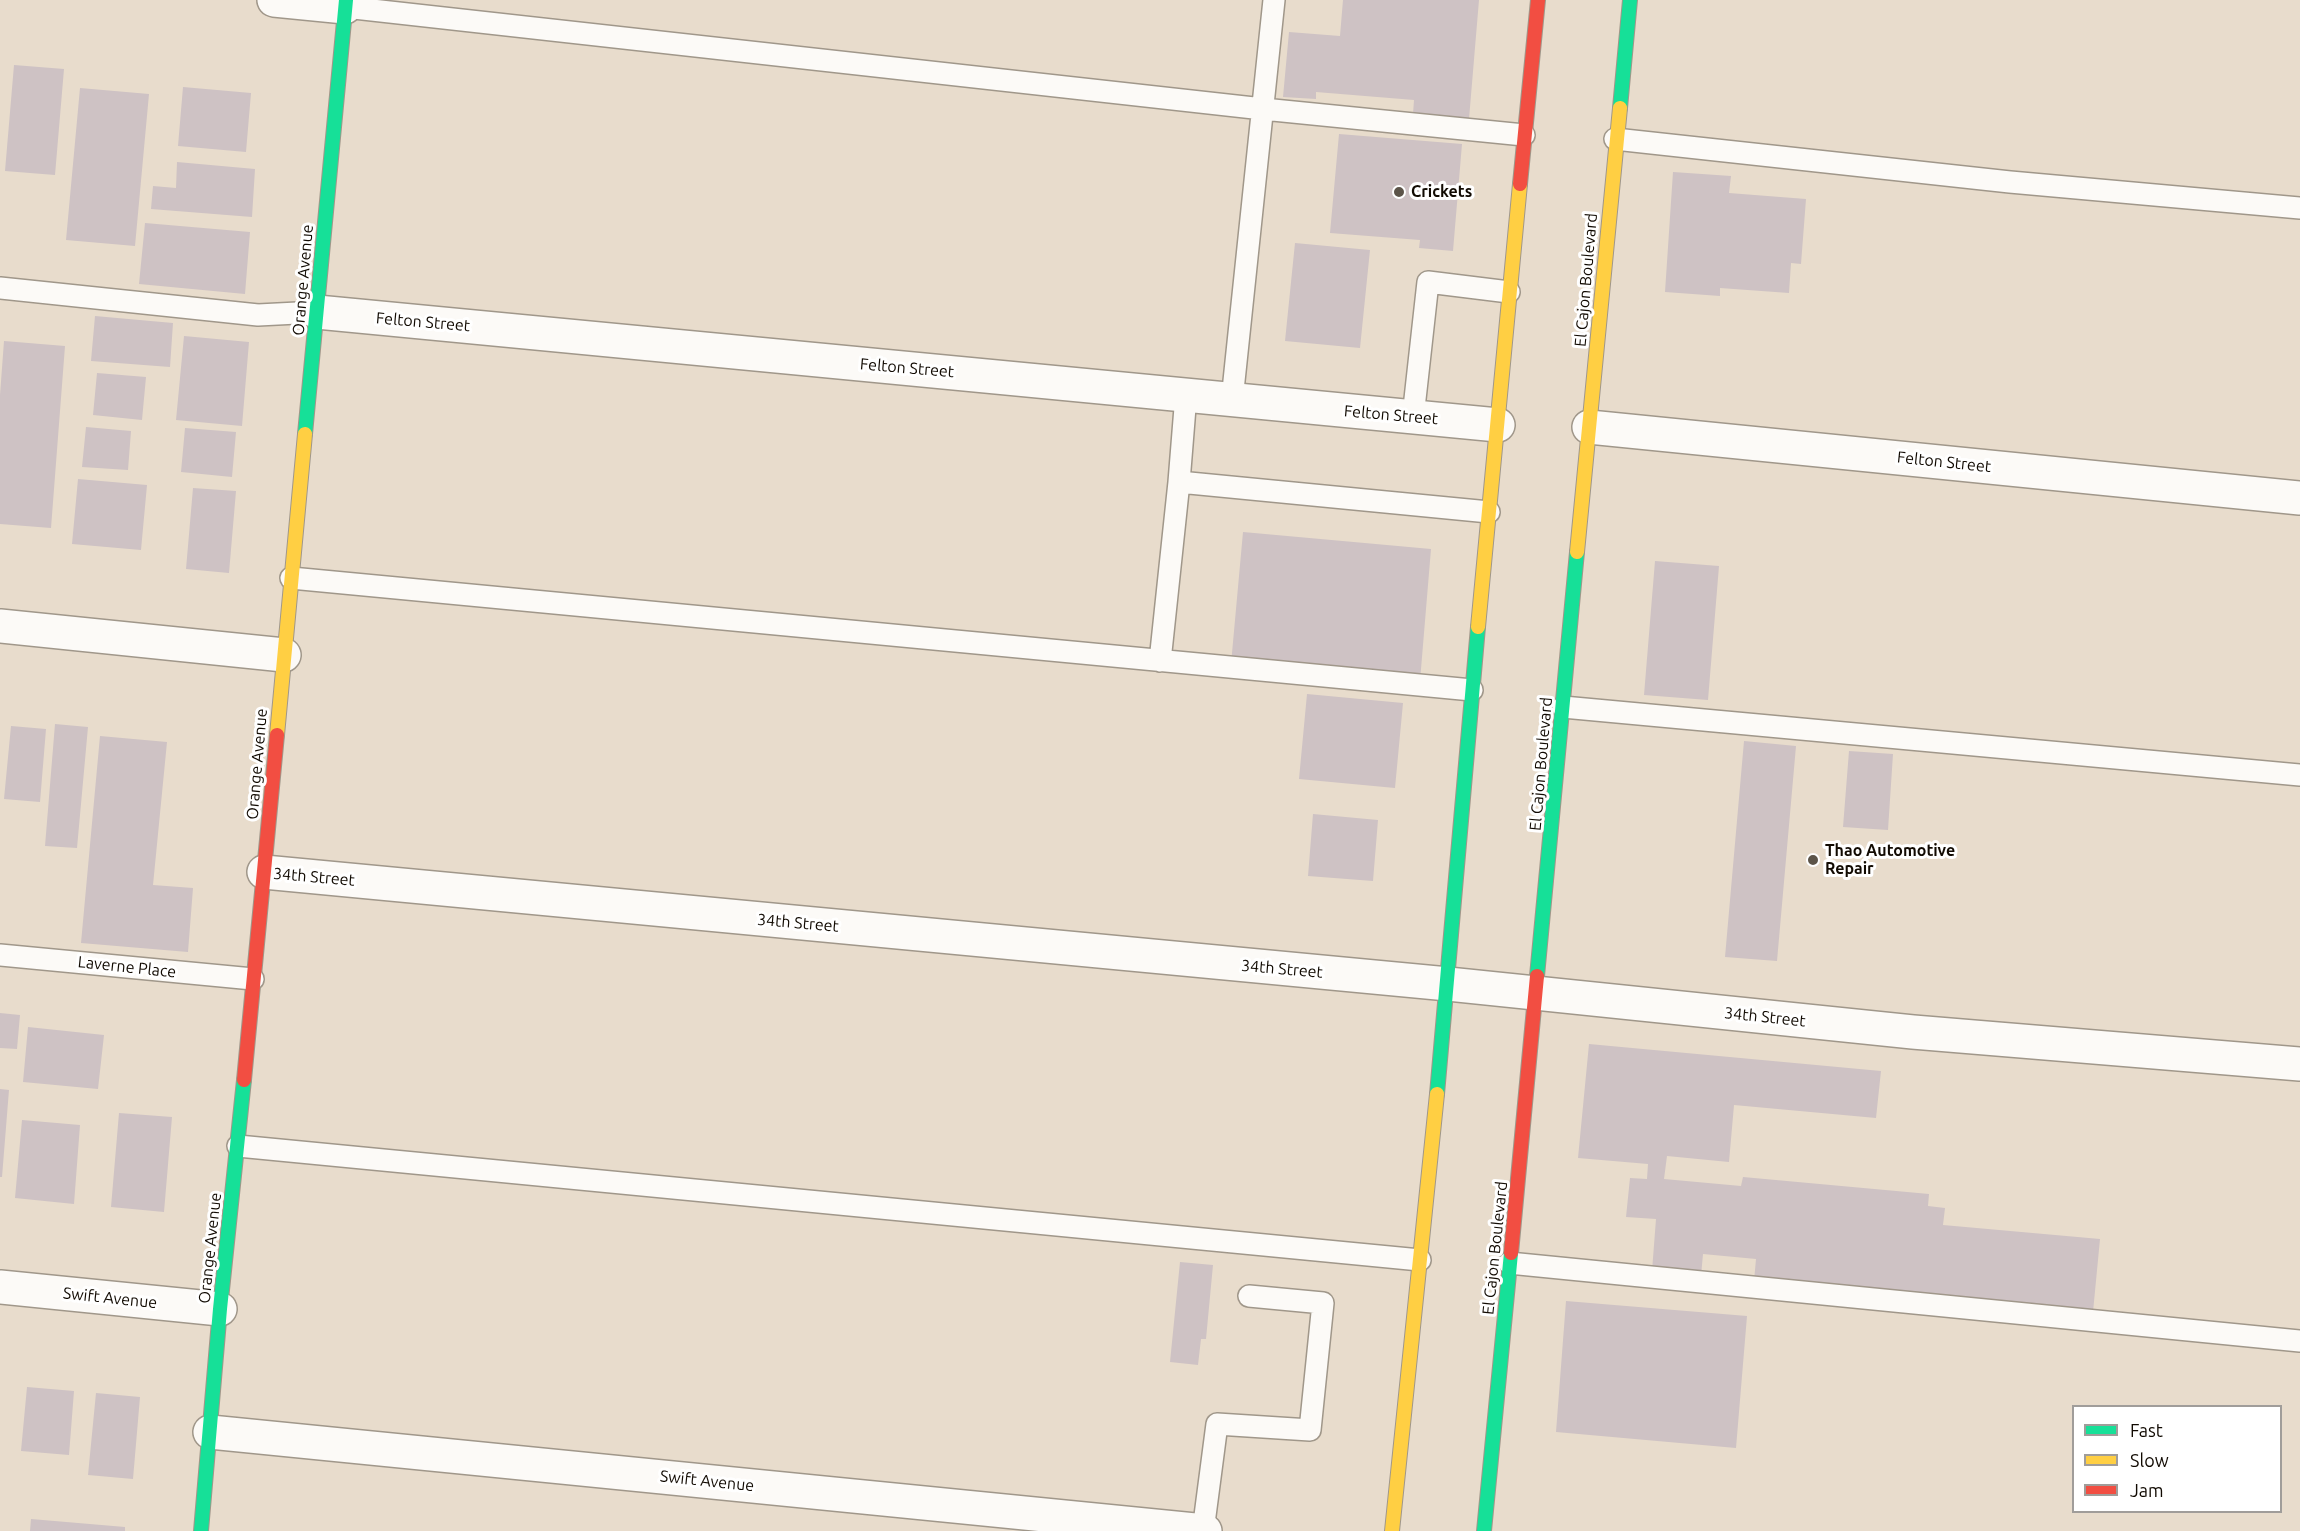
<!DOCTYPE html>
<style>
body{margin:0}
#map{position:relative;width:2300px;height:1531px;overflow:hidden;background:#e8dccc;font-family:Ubuntu,sans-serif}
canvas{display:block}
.legend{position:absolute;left:2072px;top:1405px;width:210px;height:108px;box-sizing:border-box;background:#fff;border:2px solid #a09d9a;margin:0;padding:8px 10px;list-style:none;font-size:18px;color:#110a02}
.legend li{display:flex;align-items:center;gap:12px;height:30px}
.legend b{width:30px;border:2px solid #a09d9a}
</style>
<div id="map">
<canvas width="2300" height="1531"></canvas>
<ul class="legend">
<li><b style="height:8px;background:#16e098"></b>Fast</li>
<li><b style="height:8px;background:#ffcf43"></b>Slow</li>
<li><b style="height:8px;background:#f24e42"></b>Jam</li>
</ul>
</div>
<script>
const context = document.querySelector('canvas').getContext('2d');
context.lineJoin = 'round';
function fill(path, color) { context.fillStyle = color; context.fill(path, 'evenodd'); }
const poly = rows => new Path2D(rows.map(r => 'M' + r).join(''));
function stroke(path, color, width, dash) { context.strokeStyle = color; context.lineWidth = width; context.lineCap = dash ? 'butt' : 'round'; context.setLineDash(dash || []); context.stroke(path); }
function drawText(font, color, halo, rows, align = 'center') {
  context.font = font + ' Ubuntu,sans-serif'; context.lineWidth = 6; context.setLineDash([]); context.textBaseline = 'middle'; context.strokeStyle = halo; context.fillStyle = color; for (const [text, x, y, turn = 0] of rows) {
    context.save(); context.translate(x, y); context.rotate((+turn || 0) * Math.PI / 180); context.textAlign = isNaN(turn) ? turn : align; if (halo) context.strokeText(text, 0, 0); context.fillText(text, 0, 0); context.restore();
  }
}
fill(poly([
 [1343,0,1479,0,1469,119,1413,114,1414,100,1316,92,1316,99,1283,97,1289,32,1340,36],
 [14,65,64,69,55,175,5,171],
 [183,87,251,93,246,152,178,146],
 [80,88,149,94,135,246,66,240],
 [1339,134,1462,144,1453,251,1419,248,1420,240,1330,233],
 [177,162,255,169,252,217,151,209,153,186,176,188],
 [1673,172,1731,176,1729,193,1806,199,1801,264,1791,263,1789,293,1720,288,1720,296,1665,292],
 [145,223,250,232,245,294,139,284],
 [1295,243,1370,250,1360,348,1285,341],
 [95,316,173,323,170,367,91,361],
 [184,336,249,342,242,426,176,420],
 [4,341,65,346,51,528,0,524,0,395],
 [97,373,146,377,142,420,93,415],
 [86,427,131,431,128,470,82,467],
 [185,428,236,432,232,477,181,472],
 [78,479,147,485,141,550,72,544],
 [193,488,236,491,229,573,186,569],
 [1243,532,1431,549,1420,681,1231,664],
 [1655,561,1719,566,1708,700,1644,695],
 [1307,694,1403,703,1395,788,1299,779],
 [55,724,88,727,77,848,45,846],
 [11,726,46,729,40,802,4,799],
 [100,736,167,742,153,885,193,888,188,952,81,943],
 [1744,741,1796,746,1777,961,1725,957],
 [1849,751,1893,754,1888,830,1843,827],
 [1313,814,1378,820,1373,881,1308,876],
 [0,1013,20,1015,17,1049,0,1048],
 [28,1027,104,1035,98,1089,23,1082],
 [1589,1044,1881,1071,1876,1118,1734,1105,1729,1162,1667,1156,1664,1179,1741,1186,1743,1177,1929,1194,1928,1206,1945,1208,1943,1225,2100,1239,2093,1312,1754,1281,1756,1259,1703,1254,1701,1276,1652,1271,1656,1219,1626,1217,1630,1178,1647,1179,1648,1164,1578,1158],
 [0,1089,9,1090,2,1177,0,1177],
 [119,1113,172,1117,164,1212,111,1207],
 [22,1120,80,1125,74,1204,15,1198],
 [1180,1262,1213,1265,1206,1339,1201,1339,1198,1365,1170,1362],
 [1566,1301,1747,1316,1736,1448,1556,1432],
 [27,1387,74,1391,69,1455,21,1451],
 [96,1393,140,1397,133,1479,88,1475],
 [31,1519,125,1527,125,1531,30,1531]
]), '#cec2c4');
const lane = poly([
 [345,7,1263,109,1524,135],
 [1615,139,2010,182,2300,208],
 [0,288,258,315,317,312],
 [1232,400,1274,0],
 [1413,417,1428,282,1509,292],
 [1179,482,1186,395],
 [291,578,1472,690],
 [1160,661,1179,482,1489,512],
 [1563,707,2300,775],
 [0,955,253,979],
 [238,1146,1420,1260],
 [1509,1263,2300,1341],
 [1203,1531,1217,1424,1310,1430,1323,1303,1249,1296]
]);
const street = poly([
 [274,0,345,7],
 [317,312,1498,425],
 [1589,427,2300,498],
 [0,626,284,655],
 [264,872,1448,984,1913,1032,2300,1064],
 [0,1287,220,1309],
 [210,1432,1205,1531]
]);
const fast = poly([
 [1620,108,1630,0],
 [305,434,346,0],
 [1537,976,1577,552],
 [1437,1094,1478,627],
 [201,1531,220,1309,244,1080],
 [1484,1531,1511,1253]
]);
const slow = poly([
 [1577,552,1620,108],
 [1478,627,1520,184],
 [277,735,305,434],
 [1392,1531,1437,1094]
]);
const jam = poly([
 [1520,184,1538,0],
 [244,1080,277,735],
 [1511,1253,1537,976]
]);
stroke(lane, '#a0978a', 24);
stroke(street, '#a0978a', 36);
stroke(fast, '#a0978a', 16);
stroke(slow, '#a0978a', 16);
stroke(jam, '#a0978a', 16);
stroke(lane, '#fcfaf7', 21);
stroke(street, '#fcfaf7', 33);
stroke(fast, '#16e098', 14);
stroke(slow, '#ffcf43', 14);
stroke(jam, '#f24e42', 14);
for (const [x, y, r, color] of [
 [1399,192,6,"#5c5449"],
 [1813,860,6,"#5c5449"]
]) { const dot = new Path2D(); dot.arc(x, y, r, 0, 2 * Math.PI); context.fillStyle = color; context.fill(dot); stroke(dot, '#fff', 2); }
drawText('bold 16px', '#110a02', '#fff', [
 ["Crickets",1411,192],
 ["Thao Automotive",1825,851],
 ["Repair",1825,869]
], 'left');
drawText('16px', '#110a02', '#fff', [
 ["Orange Avenue",303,280,-85],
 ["El Cajon Boulevard",1586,280,-85],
 ["Felton Street",423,322,5],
 ["Felton Street",907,368,5],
 ["Felton Street",1391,415,5],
 ["Felton Street",1944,462,6],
 ["Orange Avenue",257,764,-85],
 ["El Cajon Boulevard",1541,764,-85],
 ["34th Street",314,877,5],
 ["34th Street",798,923,5],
 ["Laverne Place",127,967,6],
 ["34th Street",1282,969,5],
 ["34th Street",1765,1017,6],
 ["Orange Avenue",210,1248,-84],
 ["El Cajon Boulevard",1495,1248,-84],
 ["Swift Avenue",110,1298,6],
 ["Swift Avenue",707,1481,6]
]);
</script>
